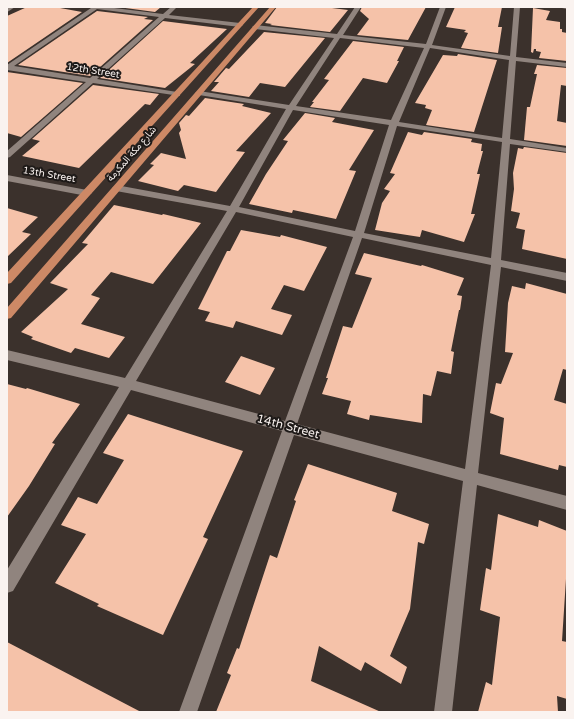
<!DOCTYPE html>
<meta charset="utf-8">
<style>
body{margin:0}
#map{position:relative;width:574px;height:719px;overflow:hidden;background:#3b312c;font-family:"Varela Round",sans-serif}
canvas{display:block}
.frame{position:absolute;inset:0;border:8px solid #faf3f0;pointer-events:none}
</style>
<div id="map">
<canvas width="574" height="719"></canvas>
<div class="frame"></div>
</div>
<script>
const context = document.querySelector('canvas').getContext('2d');
context.lineJoin = 'round';
function fill(path, color) { context.fillStyle = color; context.fill(path, 'evenodd'); }
const poly = rows => new Path2D(rows.map(r => 'M' + r).join(''));
function drawText(font, color, halo, rows, align = 'center') {
  context.font = font + ' "Varela Round","Noto Sans Arabic",sans-serif'; context.lineWidth = 4; context.setLineDash([]); context.textBaseline = 'middle'; context.strokeStyle = halo; context.fillStyle = color; for (const [text, x, y, turn = 0] of rows) {
    context.save(); context.translate(x, y); context.rotate((+turn || 0) * Math.PI / 180); context.textAlign = isNaN(turn) ? turn : align; if (halo) context.strokeText(text, 0, 0); context.fillText(text, 0, 0); context.restore();
  }
}
fill(poly([
 [27,7,60,8,82,12,7,63,7,16],
 [118,7,161,7,155,12],
 [277,7,324,7,348,10,330,32,270,25,272,24,265,23],
 [362,7,426,7,408,40,357,35,369,19,360,11],
 [455,7,502,7,498,27,502,27,498,53,461,48,468,33,464,32,466,30,446,27],
 [533,8,550,11,546,20,560,22,560,29,562,29,562,32,567,33,567,61,539,58,541,52,536,51,536,49,534,49,533,53,531,52],
 [97,11,148,17,144,19,153,20,90,76,18,65],
 [163,21,227,29,190,63,195,64,165,88,100,78],
 [264,32,325,38,285,87,260,83,249,97,211,91,219,82,214,82,226,68,229,69],
 [353,41,404,47,397,61,399,61,387,83,363,78,340,111,310,107,314,102,312,102,329,80,324,79],
 [458,54,497,60,474,132,426,125,432,110,425,108,426,105,415,103,443,55,457,56],
 [537,65,567,68,567,86,561,85,557,121,567,123,567,146,524,140,527,107,530,107,537,74,534,74],
 [7,72,83,83,21,137,7,133],
 [93,85,159,94,150,105,145,104,79,168,22,156,40,141,32,139],
 [205,98,244,104,242,106,271,113,236,151,245,152,216,192,184,185,178,191,138,181,154,165,150,164,161,153,186,159,179,133,181,130,179,123,186,115,189,116],
 [305,113,335,118,332,122,374,130,349,170,356,171,336,219,293,210,292,213,249,204,266,174,288,141,283,140],
 [408,132,422,135,424,132,472,139,471,142,482,144,481,151,483,151,477,174,480,174,471,214,475,214,464,242,422,230,420,237,375,230,382,203,390,191,384,189,395,174,390,173],
 [524,147,567,153,567,259,522,249,525,230,516,228,520,213,511,211,514,189,513,173,518,148,523,149],
 [114,205,162,215,163,214,201,223,153,284,111,272,91,295,100,298,81,324,125,337,109,358,75,348,71,353,31,339,33,337,21,332,68,289,50,283,88,244,82,243],
 [7,208,38,217,22,232,31,234,7,257],
 [241,230,280,237,281,235,327,247,304,291,284,285,271,309,292,315,282,335,236,321,233,328,205,321,210,312,198,309,227,251,230,251],
 [364,253,421,266,422,265,464,278,457,295,462,296,460,310,459,310,451,351,454,352,451,374,437,371,431,396,423,394,422,423,370,415,369,420,347,414,351,401,322,394,328,378,326,378,343,326,352,328,372,278,355,274],
 [526,283,567,294,567,370,563,369,554,400,567,404,567,467,559,465,558,470,500,454,504,418,490,413,496,383,501,384,513,353,505,352,508,303,512,286,525,289],
 [241,356,275,368,260,395,225,382],
 [7,384,26,389,27,388,80,404,52,443,55,444,29,486,7,517],
 [128,414,243,451,203,537,208,539,163,635,97,606,99,604,55,583,86,534,61,525,78,497,97,504,124,460,103,453],
 [308,464,397,493,392,511,429,524,424,544,418,542,410,609,390,656,407,667,401,684,365,662,361,671,319,646,311,681,381,712,216,712,231,675,227,673,237,648,239,649,270,555,277,558,296,501,294,500],
 [498,514,538,527,539,520,567,531,567,580,566,579,562,641,567,642,567,699,557,696,558,712,478,712,486,682,492,685,500,617,480,610,486,568,491,570],
 [7,642,141,712,7,712]
]), '#f5c2a9');
fill(poly([
 [15,7,9,11,7,12,7,8,15,7],
 [89,7,106,7,163,14,171,7,177,7,169,15,240,23,243,25,240,27,165,18,97,79,177,92,180,92,180,96,93,83,10,157,7,158,7,151,86,82,7,70,7,65,91,8,89,7],
 [97,9,159,17,90,78,14,66,97,9],
 [355,7,361,7,343,35,426,44,440,7,446,7,432,45,510,56,514,7,520,7,516,57,567,63,567,67,516,61,510,139,567,148,567,152,510,144,501,260,567,273,567,281,501,267,478,473,567,496,567,510,477,485,452,712,434,712,463,481,294,435,197,712,179,712,282,431,131,390,13,591,7,593,7,570,119,387,7,360,7,350,125,378,227,211,116,191,112,188,116,185,230,206,286,109,199,95,195,93,199,91,289,105,334,38,255,29,252,27,255,25,337,34,355,7],
 [340,38,424,48,391,120,296,106,340,38],
 [430,48,509,60,502,138,399,122,430,48],
 [293,110,389,125,355,231,239,207,293,110],
 [397,126,502,142,491,258,364,233,397,126],
 [236,212,353,237,285,421,136,381,236,212],
 [362,238,491,265,465,469,297,424,362,238],
 [561,7,567,7,567,9,562,8,561,7],
 [7,175,87,190,92,193,87,196,7,181,7,175]
]), '#90847e');
fill(poly([
 [253,7,259,7,11,283,7,284,7,273,253,7],
 [270,7,276,7,11,318,7,319,7,308,270,7]
]), '#cd8966');
drawText('10px', '#faf3f0', '#1e1a18', [
 ["12th Street",93,71,9],
 ["شارع مكة المكرمة",132,154,-49],
 ["13th Street",49,175,10]
]);
drawText('12px', '#faf3f0', '#1e1a18', [
 ["14th Street",288,427,15]
]);
</script>
